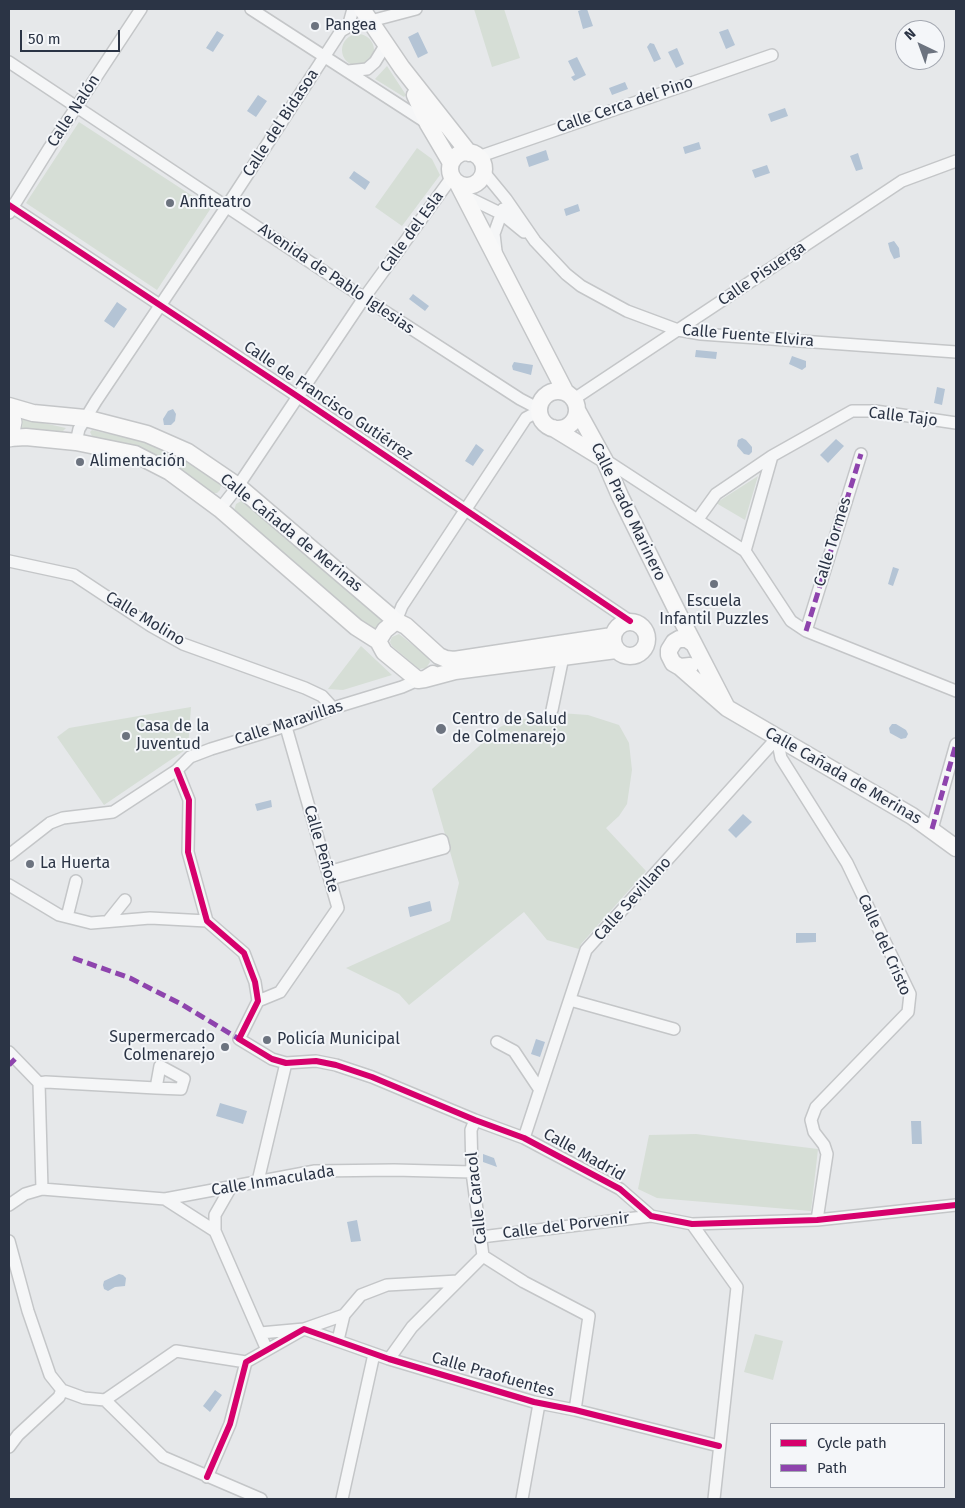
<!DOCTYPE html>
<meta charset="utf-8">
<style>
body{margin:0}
#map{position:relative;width:965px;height:1508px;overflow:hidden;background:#e6e8ea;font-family:"Fira Sans",sans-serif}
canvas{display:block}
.frame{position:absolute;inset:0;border:10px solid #2b3445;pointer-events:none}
.legend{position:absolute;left:770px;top:1423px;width:175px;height:65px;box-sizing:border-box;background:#f4f6f9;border:1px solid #a4a8b1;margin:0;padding:6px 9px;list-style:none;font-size:15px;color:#2b3445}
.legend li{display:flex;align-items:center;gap:10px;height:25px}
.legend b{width:25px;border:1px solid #a4a8b1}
.north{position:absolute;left:895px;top:20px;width:50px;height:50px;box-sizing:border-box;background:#f4f6f9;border:1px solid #a4a8b1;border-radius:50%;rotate:318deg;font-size:14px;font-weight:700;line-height:20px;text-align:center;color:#2b3445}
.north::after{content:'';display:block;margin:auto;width:18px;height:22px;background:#6c737f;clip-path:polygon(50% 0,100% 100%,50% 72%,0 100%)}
.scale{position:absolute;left:20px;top:30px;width:100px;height:22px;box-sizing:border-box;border:2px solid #2b3445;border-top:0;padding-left:6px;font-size:15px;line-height:18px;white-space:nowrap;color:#2b3445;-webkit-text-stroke:4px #f4f6f9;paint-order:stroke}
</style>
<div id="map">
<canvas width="965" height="1508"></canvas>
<div class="frame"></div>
<ul class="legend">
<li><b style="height:6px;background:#d6006c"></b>Cycle path</li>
<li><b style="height:6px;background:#8e44ad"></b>Path</li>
</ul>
<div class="north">N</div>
<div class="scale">50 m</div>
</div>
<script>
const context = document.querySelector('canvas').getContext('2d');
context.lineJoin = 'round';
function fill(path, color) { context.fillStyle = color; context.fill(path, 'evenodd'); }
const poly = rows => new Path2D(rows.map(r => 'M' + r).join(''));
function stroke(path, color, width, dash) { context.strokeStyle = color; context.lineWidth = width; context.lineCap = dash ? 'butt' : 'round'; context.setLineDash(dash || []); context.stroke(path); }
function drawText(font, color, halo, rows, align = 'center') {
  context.font = font + ' "Fira Sans",sans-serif'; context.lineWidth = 4; context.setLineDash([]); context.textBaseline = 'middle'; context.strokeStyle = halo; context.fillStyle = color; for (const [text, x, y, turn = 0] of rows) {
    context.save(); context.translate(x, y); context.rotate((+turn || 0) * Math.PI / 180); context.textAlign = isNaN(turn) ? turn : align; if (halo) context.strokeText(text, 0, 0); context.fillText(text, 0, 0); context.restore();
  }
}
fill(poly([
 [474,9,504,9,520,58,492,67],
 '342 50a16 16 0 1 1 32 0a16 16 0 1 1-32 0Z',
 [387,66,406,95,404,97,375,79],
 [79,122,211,208,157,290,26,203],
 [417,148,432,159,440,175,402,226,375,207],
 [21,418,66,428,62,432,20,430],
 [92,430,141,441,182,459,219,482,221,486,220,490,217,493,212,493,138,448,92,436,90,432],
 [758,476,745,520,716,503],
 [243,500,381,617,381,623,377,628,369,628,234,511,236,504],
 [399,634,428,657,430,662,426,668,419,669,392,646,390,642,392,637],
 [361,646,392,675,343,690,328,689],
 [191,707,188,748,104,805,57,737,69,728],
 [560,713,588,715,619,725,629,743,632,770,627,804,619,816,606,828,646,871,581,944,579,949,547,940,524,912,409,1005,399,994,346,968,450,921,459,883,432,789,500,727,512,721],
 [696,1134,818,1149,811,1211,657,1198,638,1189,649,1135],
 [755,1334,783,1341,773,1380,744,1372]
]), '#d6ded6');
fill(poly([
 [584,9,587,9,593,26,583,29,578,11],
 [728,29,735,45,726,49,719,32],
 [217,31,224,35,213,52,206,48],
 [418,32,428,53,418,58,408,37],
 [650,43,654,44,661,59,654,62,647,47],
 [677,48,684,64,676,68,668,52],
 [577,57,586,75,574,81,571,77,575,75,568,61],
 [625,82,628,89,612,95,609,88],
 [258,95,267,101,256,117,247,111],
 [785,108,788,116,771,122,768,114],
 [699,142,701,149,685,154,683,147],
 [546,150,549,160,529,167,526,157],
 [858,153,863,169,856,171,850,156],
 [767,165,770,173,755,178,752,170],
 [354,171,370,182,365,190,349,178],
 [578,204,580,211,566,216,564,209],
 [894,241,899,248,900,257,894,259,890,251,888,243],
 [413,294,429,306,425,311,409,299],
 [117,302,127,309,114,328,104,321],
 [696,350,717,352,716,359,695,357],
 [792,356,806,361,806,367,802,370,789,364],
 [514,362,533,365,531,375,513,370,512,366],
 [937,387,945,389,942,405,934,403],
 [173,409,176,414,175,421,171,425,164,425,163,419,168,411],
 [742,438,746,440,752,447,752,452,749,455,744,454,737,446,738,440],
 [836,439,844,446,828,463,820,455],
 [476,444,484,450,473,466,465,461],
 [893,567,899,569,893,586,888,584],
 [892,724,896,724,906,730,908,734,906,738,901,739,890,733,889,728],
 [271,800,272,807,257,811,255,804],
 [743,814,752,822,736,838,728,830],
 [430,901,432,911,410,917,408,907],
 [796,933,816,933,816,942,796,943],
 [536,1039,545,1042,540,1057,531,1054],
 [220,1103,247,1111,243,1124,216,1116],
 [911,1121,921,1121,922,1144,912,1144],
 [483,1154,494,1158,497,1167,483,1162],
 [357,1220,361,1241,351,1242,347,1222],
 [119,1274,123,1275,126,1278,125,1286,115,1287,108,1291,104,1289,103,1285,104,1281],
 [215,1390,222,1395,210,1412,203,1406]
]), '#b4c4d5');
const street = poly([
 [251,9,427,123],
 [348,27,353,9],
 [9,62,364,298,520,399,539,409],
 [348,71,367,69,375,62,386,44],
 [478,157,772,55],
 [483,171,506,199,535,241,566,274,581,286,627,311,678,330,701,334,956,352],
 [463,195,502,214,524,232],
 [9,205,297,396,630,621],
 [9,213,50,147,141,9],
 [496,251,494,234,503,209],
 [574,399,902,181,956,161],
 [76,442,79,429,96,401,227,206,341,31,348,27,416,9],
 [604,459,745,551,791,621,806,631,956,691],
 [220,509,238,486,364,298,452,177],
 [698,519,716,494,772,456,852,411,875,411,956,423],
 [745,551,772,456],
 [9,561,74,575,151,626,183,644,305,688,322,696,333,708],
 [396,621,402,606,526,418,539,411],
 [806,631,861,454],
 [552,710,563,657],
 [777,738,781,758,847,863,910,994,908,1012,816,1107,811,1120,814,1132,824,1145,827,1154,817,1220],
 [177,770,189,800,188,852,207,921,244,953,255,982,258,1001,239,1039,272,1059,286,1063,316,1061,336,1065,372,1077,475,1120,524,1138,620,1189,651,1216,692,1224,817,1220,956,1205],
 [932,829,956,744],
 [9,855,50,823,63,818,113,812,177,770,190,757,211,749,299,722,333,708,402,687,418,680],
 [328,872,442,840,444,848,330,879],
 [9,885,59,915,91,923,150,918,207,921],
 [67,917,76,881],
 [109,920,125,900],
 [570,1000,674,1029],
 [258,1001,280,992,338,908,286,727],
 [497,1042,514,1051,540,1090],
 [9,1052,39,1083,42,1189],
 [39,1083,46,1082,156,1088,181,1089,184,1079,160,1066,156,1088],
 [524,1138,586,950,777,738],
 [258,1181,286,1063],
 [231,1187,215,1215,215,1231,267,1350],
 [165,1199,215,1231],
 [9,1205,25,1194,42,1189,165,1199,315,1171,394,1170,472,1172],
 [692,1224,737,1287,714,1499],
 [481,1237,651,1216],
 [9,1241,28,1311,50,1375,62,1390],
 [483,1256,524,1282,589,1316,575,1410],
 [260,1333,304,1329,344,1315],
 [338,1340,344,1315,361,1295,387,1285,458,1281],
 [389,1359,412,1327,483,1256,472,1172,471,1130,475,1120],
 [62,1390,84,1398,105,1400,176,1351,246,1362],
 [105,1400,163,1457,261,1499],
 [9,1447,18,1435,59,1397,62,1390],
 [207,1477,230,1424,246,1362,304,1329,389,1359,534,1402,575,1410,719,1446],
 [342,1499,374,1354],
 [522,1499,539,1404]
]);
const secondary = poly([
 [362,9,402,68,469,153],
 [415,95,428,124,451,163],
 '450 169a17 17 0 1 1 34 0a17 17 0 1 1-34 0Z',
 [458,184,566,393],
 '539 410a19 19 0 1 1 38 0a19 19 0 1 1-38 0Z',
 [9,406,33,413,85,418,147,434,188,452,238,486,396,621,406,626,439,656,446,659,454,660,612,636],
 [577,410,604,459,620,496,679,615,727,708],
 [553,428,602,458],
 [9,438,26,437,76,442,135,454,170,472,220,509,356,627,378,641],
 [396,621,385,630,378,641,384,652,418,680,425,679,433,674],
 '613 639a17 17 0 1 1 34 0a17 17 0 1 1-34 0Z',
 [690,666,680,667,673,663,669,655,669,650,674,642,679,639,687,639,694,644],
 [680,667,727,708,912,816,956,848],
 [425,679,455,671,616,650]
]);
const primary = poly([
 [9,410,12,422,9,437]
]);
stroke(street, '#c4c6c8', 14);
stroke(secondary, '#c4c6c8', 19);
stroke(primary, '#c2c5c8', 21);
stroke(street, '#f5f6f7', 11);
stroke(secondary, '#f8f8f8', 16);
stroke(primary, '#f8f8f8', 19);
stroke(poly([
 [806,631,861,454],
 [932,829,956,744],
 [73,958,130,978,181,1004,239,1039],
 [9,1065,15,1059]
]), '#8e44ad', 5, [10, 5]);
stroke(poly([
 [9,205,297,396,630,621],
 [177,770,189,800,188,852,207,921,244,953,255,982,258,1001,239,1039,272,1059,286,1063,316,1061,336,1065,372,1077,475,1120,524,1138,620,1189,651,1216,692,1224,817,1220,956,1205],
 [207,1477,230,1424,246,1362,304,1329,389,1359,534,1402,575,1410,719,1446]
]), '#d6006c', 6);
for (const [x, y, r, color] of [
 [315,26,5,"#6c737f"],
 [170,203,5,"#6c737f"],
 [80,462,5,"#6c737f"],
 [714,584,5,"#6c737f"],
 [441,729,6,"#6c737f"],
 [126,736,5,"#6c737f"],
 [30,864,5,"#6c737f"],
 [267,1040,5,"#6c737f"],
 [225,1047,5,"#6c737f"]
]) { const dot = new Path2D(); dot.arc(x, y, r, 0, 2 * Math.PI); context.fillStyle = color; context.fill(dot); stroke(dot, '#f4f6f9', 2); }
drawText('16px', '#2b3445', '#f4f6f9', [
 ["Pangea",325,26],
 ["Anfiteatro",180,203],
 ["Alimentación",90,462],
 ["Escuela",714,602,"center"],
 ["Infantil Puzzles",714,620,"center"],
 ["Centro de Salud",452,720],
 ["de Colmenarejo",452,738],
 ["Casa de la",136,727],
 ["Juventud",136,745],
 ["La Huerta",40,864],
 ["Supermercado",215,1038,"right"],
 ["Colmenarejo",215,1056,"right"],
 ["Policía Municipal",277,1040]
], 'left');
drawText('16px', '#2b3445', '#f4f6f9', [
 ["Calle Cerca del Pino",625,105,-19],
 ["Calle Nalón",74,111,-57],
 ["Calle del Bidasoa",281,123,-57],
 ["Calle del Esla",412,232,-54],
 ["Calle Pisuerga",762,274,-34],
 ["Avenida de Pablo Iglesias",336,279,34],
 ["Calle Fuente Elvira",748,336,5],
 ["Calle de Francisco Gutiérrez",328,401,34],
 ["Calle Tajo",903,417,7],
 ["Calle Prado Marinero",628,512,64],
 ["Calle Cañada de Merinas",291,533,39],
 ["Calle Tormes",833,542,-73],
 ["Calle Molino",145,619,31],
 ["Calle Maravillas",289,723,-18],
 ["Calle Cañada de Merinas",843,776,30],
 ["Calle Peñote",321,849,74],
 ["Calle Sevillano",633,899,-48],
 ["Calle del Cristo",884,945,66],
 ["Calle Madrid",584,1155,29],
 ["Calle Inmaculada",273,1181,-9],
 ["Calle Caracol",477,1198,-96],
 ["Calle del Porvenir",566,1226,-7],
 ["Calle Praofuentes",493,1375,16]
]);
</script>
